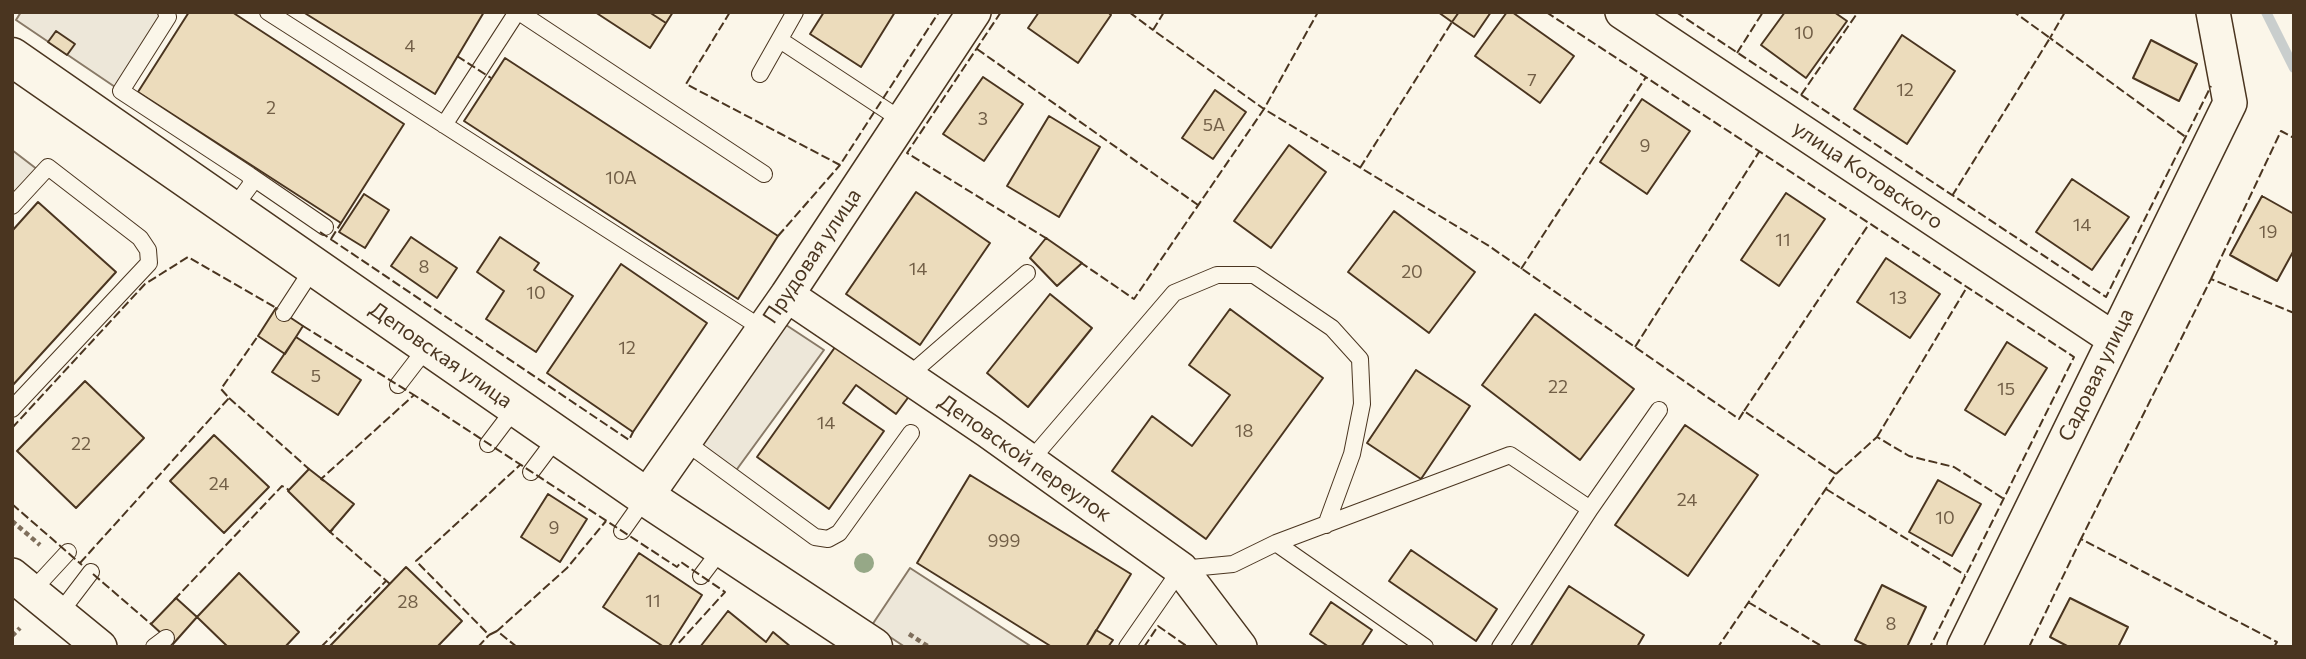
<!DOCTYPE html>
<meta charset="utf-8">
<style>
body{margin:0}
#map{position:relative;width:2306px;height:659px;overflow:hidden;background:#fbf6e9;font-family:Commissioner,sans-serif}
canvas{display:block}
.frame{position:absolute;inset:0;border:14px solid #4a3520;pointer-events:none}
</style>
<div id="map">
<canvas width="2306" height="659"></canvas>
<div class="frame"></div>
</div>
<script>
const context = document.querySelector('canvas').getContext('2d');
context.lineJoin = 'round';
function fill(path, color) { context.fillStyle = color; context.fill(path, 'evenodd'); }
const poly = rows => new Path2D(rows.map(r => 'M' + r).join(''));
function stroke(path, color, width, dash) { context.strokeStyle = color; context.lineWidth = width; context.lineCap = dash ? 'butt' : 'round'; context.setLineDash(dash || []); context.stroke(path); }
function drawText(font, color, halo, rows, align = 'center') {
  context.font = font + ' Commissioner,sans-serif'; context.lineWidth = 5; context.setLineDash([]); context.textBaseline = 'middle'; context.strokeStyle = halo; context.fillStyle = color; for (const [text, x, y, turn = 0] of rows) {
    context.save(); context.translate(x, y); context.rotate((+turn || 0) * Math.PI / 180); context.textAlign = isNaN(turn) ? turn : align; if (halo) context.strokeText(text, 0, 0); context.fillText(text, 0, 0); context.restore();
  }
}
const parking = poly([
 [21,12,171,12,121,91,16,20,21,12],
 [12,150,42,173,12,206,12,150],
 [780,321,824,350,732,476,691,448,780,321],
 [910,568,1032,647,905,647,872,625,910,568]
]);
fill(parking, '#ede7d9');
stroke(parking, '#887966', 2);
stroke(poly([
 [2266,12,2294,68]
]), '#c9cecd', 10);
const building = poly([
 [189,12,232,12,404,124,341,223,138,92,189,12],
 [303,12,484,12,435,94,303,12],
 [595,12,649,12,666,23,650,48,595,12],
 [649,12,673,12,666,23,649,12],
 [824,12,895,12,861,67,810,34,824,12],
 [1039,12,1108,12,1111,15,1078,63,1028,28,1039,12],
 [1438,12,1459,12,1452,22,1438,12],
 [1459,12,1491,12,1474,37,1452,22,1459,12],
 [1507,12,1512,12,1574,56,1540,103,1475,56,1507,12],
 [1785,12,1834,12,1847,21,1806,78,1761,45,1785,12],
 [56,31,75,44,67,55,48,42,56,31],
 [1902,35,1955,71,1907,144,1854,109,1902,35],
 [2151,40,2197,64,2179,101,2133,78,2151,40],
 [505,58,778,236,738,299,464,121,505,58],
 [983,77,1023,104,984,161,943,134,983,77],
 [1215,90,1246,112,1213,159,1182,138,1215,90],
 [1642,99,1690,131,1647,194,1600,162,1642,99],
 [1049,116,1100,147,1059,217,1007,186,1049,116],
 [1289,145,1326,172,1271,248,1234,221,1289,145],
 [2072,179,2129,217,2092,270,2036,232,2072,179],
 [916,192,990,243,920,345,846,294,916,192],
 [1786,193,1825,219,1779,286,1741,260,1786,193],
 [364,194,389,210,365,248,339,232,364,194],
 [2262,196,2294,214,2294,250,2277,281,2230,255,2262,196],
 [38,202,116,272,12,386,12,231,38,202],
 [1394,211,1475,272,1429,333,1348,272,1394,211],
 [411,237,457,268,437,298,391,266,411,237],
 [500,237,539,263,534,270,573,296,536,352,486,319,504,291,477,272,500,237],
 [1046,238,1082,263,1057,286,1030,258,1046,238],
 [1886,258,1940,294,1910,338,1857,302,1886,258],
 [621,264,707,323,633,432,547,373,621,264],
 [1050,294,1092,328,1028,407,987,373,1050,294],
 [276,308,303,326,285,354,258,336,276,308],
 [1230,309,1323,378,1206,539,1112,471,1152,416,1192,446,1230,395,1189,365,1230,309],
 [1535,314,1634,389,1580,460,1482,385,1535,314],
 [296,337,361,380,338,415,272,372,296,337],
 [2007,342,2047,368,2005,435,1965,410,2007,342],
 [838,343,910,395,896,414,856,385,843,403,884,431,829,509,757,457,838,343],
 [1416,370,1470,406,1421,479,1367,443,1416,370],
 [85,381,144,438,76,508,17,451,85,381],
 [1685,425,1758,475,1688,576,1615,525,1685,425],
 [214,435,269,487,224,533,170,481,214,435],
 [309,469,354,504,330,532,288,491,309,469],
 [970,475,1131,574,1086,647,1052,647,917,563,970,475],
 [1938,480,1981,504,1952,556,1909,532,1938,480],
 [548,494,587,519,560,562,521,537,548,494],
 [1411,550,1497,609,1476,641,1389,581,1411,550],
 [639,553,702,595,669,647,664,647,603,607,639,553],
 [406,567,462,621,437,647,329,647,406,567],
 [239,573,299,632,285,647,228,647,197,617,239,573],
 [1882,585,1926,607,1907,647,1869,647,1855,640,1882,585],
 [1569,586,1644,635,1637,647,1530,647,1569,586],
 [176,598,197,617,173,644,151,624,176,598],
 [2070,598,2128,627,2118,647,2069,647,2050,637,2070,598],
 [1331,602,1372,630,1361,647,1329,647,1310,634,1331,602],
 [728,611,766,642,773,632,791,647,700,647,728,611],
 [1096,630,1113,640,1108,647,1086,647,1096,630]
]);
fill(building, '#ecdcbc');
stroke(building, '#4a3520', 2);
const lane = poly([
 [166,12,168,17,121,91,249,175,252,183,232,210],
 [268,12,763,329],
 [519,12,764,174],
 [780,40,903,121],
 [760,74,795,12],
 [444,125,517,12],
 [249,175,325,227],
 [12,206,48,167,140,238,148,250,149,263,12,409],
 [284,313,314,267],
 [907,377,1027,273],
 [398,385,428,346],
 [684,441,815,537,828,539,839,533,911,433],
 [488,444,516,407],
 [1030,461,1174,293,1217,275,1254,275,1332,328,1360,359,1362,404,1352,454,1326,525],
 [531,472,558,436],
 [1590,509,1659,410],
 [622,531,646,497],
 [1276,543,1425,647],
 [701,576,723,547],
 [32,591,68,552],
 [59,614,91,572],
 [154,647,166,638],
 [1127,647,1181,569,1233,564,1276,543,1510,455,1590,509,1500,647]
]);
const street = poly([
 [1622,12,2114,339],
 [787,295,988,431,1181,569,1240,647],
 [646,497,787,295,974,12],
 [12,575,100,647],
 [1964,647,2230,103,2213,12]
]);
const secondary = poly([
 [12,57,646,497,873,647]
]);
stroke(lane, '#4a3520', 18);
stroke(street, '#4a3520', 36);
stroke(secondary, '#4a3520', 41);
stroke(poly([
 [12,521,40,545],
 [909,634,929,647],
 [12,636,20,628]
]), '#7f6f5c', 4.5, [5, 3.5]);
stroke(lane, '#fbf6e9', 16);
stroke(street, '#fbf6e9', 33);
stroke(secondary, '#fbf6e9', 38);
stroke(poly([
 [730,12,686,84,840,165,939,12],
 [1001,12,907,153,1049,240],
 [1129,12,1153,30],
 [1164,12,1153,30,1264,109,1318,12],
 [1546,12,2074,357,1930,647],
 [1676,12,2106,297,2211,86],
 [2065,12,2050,38,2187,138],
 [977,49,1198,205],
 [1737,53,1763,12],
 [457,56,491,78],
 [1801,95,1858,12],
 [1360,168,1452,22],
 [1952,196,2050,38,2014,12],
 [320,232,629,440,633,432],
 [778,236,840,165],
 [331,239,341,223],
 [1080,262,1134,299,1264,109,1489,246,1739,419,1744,411,1836,474,1718,647],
 [1521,269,1646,77],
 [2211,279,2281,131,2294,138],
 [303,326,414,395],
 [1635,347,1759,152],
 [229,398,309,469],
 [1744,411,1869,224],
 [12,428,145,284,188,257,278,309],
 [1877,437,1967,287],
 [1836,474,1877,437,1909,456,1954,467,2004,499],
 [324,481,321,479,414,395,677,567,681,562,725,592,675,647],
 [1826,489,1965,575],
 [12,504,82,565],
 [333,529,330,532,390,584],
 [80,563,229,398,221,389,258,336],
 [93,574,151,624],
 [174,600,282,486,289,490],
 [1748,602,1823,647],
 [497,631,489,635,416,561,520,465],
 [321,647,386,581],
 [478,647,489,635],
 [517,647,497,631,567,568,606,521],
 [1144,647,1158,626,1188,647],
 [2029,647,2081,539],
 [2274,647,2277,642,2081,539,2211,279,2294,313]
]), '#4a3520', 2, [9, 3.5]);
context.fillStyle = '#96a887';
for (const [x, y] of [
 [864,563]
]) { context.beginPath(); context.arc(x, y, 10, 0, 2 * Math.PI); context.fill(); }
drawText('18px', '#725f47', null, [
 ["10",1804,33],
 ["4",410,46],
 ["7",1532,80],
 ["12",1905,90],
 ["2",271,108],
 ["3",983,119],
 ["5А",1214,125],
 ["9",1645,146],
 ["10А",621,178],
 ["14",2082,225],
 ["19",2268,232],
 ["11",1783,240],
 ["8",424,267],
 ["14",918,269],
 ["20",1412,272],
 ["10",536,293],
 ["13",1898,298],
 ["12",627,348],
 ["5",316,376],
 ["22",1558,387],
 ["15",2006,389],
 ["14",826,423],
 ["18",1244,431],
 ["22",81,444],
 ["24",219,484],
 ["24",1687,500],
 ["10",1945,518],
 ["9",554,528],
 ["999",1004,541],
 ["11",653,601],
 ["28",408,602],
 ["8",1891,624]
]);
drawText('21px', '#4a3520', '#fbf6e9', [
 ["улица Котовского",1868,175,34],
 ["Прудовая улица",812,256,-56],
 ["Деповская улица",441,355,35],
 ["Садовая улица",2096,375,-64],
 ["Деповской переулок",1025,458,35]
]);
</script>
